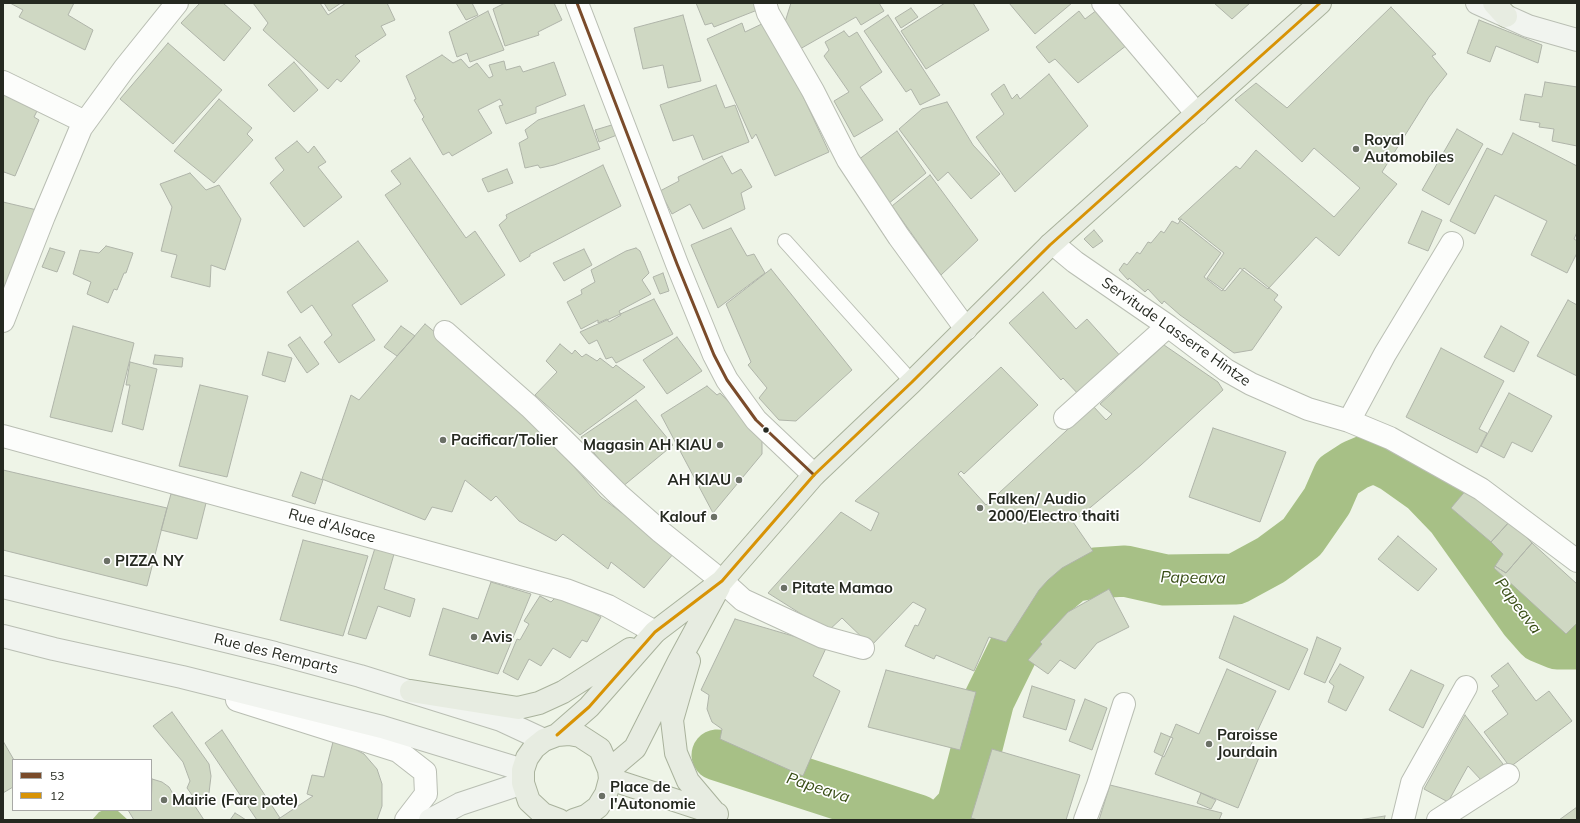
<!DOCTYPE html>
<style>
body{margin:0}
#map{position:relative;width:1580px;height:823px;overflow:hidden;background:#eef4e7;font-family:Mulish,sans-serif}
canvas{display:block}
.frame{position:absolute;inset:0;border:4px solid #252920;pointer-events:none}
.legend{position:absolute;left:12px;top:759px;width:140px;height:52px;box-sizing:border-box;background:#fff;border:1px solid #a8a9a6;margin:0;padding:5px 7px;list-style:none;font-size:12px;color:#252920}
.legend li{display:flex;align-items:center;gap:8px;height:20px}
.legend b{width:20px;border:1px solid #a8a9a6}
</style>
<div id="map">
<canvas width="1580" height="823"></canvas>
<div class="frame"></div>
<ul class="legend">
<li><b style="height:5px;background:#7a4b2a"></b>53</li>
<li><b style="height:5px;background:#d89305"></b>12</li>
</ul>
</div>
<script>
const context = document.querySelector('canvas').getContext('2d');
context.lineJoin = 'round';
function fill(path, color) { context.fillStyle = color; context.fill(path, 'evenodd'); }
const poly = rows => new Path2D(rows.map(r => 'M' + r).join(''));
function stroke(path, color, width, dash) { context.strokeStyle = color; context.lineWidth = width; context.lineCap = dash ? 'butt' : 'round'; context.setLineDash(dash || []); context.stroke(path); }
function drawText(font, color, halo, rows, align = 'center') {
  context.font = font + ' Mulish,sans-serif'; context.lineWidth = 3.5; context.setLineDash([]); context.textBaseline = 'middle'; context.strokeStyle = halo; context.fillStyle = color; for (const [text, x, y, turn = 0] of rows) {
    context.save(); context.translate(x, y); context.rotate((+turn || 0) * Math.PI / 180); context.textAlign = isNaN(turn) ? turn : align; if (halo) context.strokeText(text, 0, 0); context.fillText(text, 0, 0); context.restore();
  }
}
fill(poly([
 [104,810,118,811,128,820,92,820,99,812]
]), '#a7c086');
stroke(poly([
 [717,755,918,820],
 [949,820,962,806,989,700,1014,649,1054,592,1072,577,1095,573,1125,571,1165,580,1236,579,1271,560,1302,537,1327,501,1338,476,1355,465,1374,457,1394,467,1425,489,1451,516,1525,620,1540,637,1557,644,1577,644]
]), '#a7c086', 51);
const building = poly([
 [10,3,74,3,68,15,93,30,85,50,19,17,23,10,10,3],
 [200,3,223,3,251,28,224,61,181,23,200,3],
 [253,3,320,3,328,15,346,3,387,3,395,20,381,26,386,35,355,56,360,61,341,82,337,79,328,89,263,30,268,23,253,3],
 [324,3,341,3,329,11,324,3],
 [456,3,472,3,478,15,466,20,456,3],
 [505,3,554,3,562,20,538,32,539,35,505,46,493,9,505,3],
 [696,3,758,3,760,9,714,27,712,23,705,25,696,3],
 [791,3,879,3,884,11,861,25,856,17,800,49,785,22,791,3],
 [945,3,973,3,989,30,926,69,901,31,945,3],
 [1009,3,1072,3,1035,34,1009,3],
 [1214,3,1250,3,1232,19,1214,3],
 [1391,7,1436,54,1432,56,1447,74,1429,97,1382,172,1397,184,1339,256,1316,237,1268,289,1240,268,1222,291,1204,277,1221,253,1178,219,1236,166,1240,169,1256,150,1334,217,1360,188,1314,148,1302,162,1235,100,1256,83,1287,108,1391,7],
 [911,8,918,17,901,28,895,18,911,8],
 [1097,10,1127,45,1078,83,1055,59,1049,63,1036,47,1079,11,1085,19,1097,10],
 [488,11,504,50,470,62,467,53,457,57,449,32,488,11],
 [683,15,701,81,668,88,663,65,643,69,634,28,683,15],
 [888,15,940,95,920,105,911,89,906,92,864,31,888,15],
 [1479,20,1542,45,1538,63,1496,46,1490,62,1467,53,1479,20],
 [768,21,829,152,775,176,756,134,752,139,707,39,742,23,745,32,768,21],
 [844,31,849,37,857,32,882,72,860,87,883,120,854,137,834,101,849,92,824,56,829,50,825,42,844,31],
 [168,43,222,90,173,144,120,99,168,43],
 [442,55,453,63,461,59,469,68,477,63,489,78,493,76,489,65,504,61,506,70,520,66,523,72,554,62,566,95,536,107,536,113,506,124,499,106,503,105,500,99,478,110,492,133,452,156,449,152,443,155,422,119,424,117,414,100,416,99,406,76,442,55],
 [294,62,318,90,294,112,268,85,294,62],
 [1049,74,1088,126,1015,192,976,137,1004,114,991,94,1004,84,1012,99,1017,94,1020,99,1049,74],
 [1545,82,1577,87,1577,146,1552,141,1554,129,1539,127,1540,123,1520,120,1525,94,1542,97,1545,82],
 [716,85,725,108,735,105,749,142,703,160,693,135,673,141,660,105,716,85],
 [3,89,39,107,34,117,39,120,15,176,4,172,3,174,3,89],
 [219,99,252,128,247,134,253,140,214,183,174,151,219,99],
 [947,102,973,145,1000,174,971,199,948,172,938,181,899,129,922,109,947,102],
 [584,105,600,149,554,165,540,168,538,165,525,168,519,143,528,138,525,130,538,120,584,105],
 [615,124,617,135,599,142,595,130,615,124],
 [1457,129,1483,144,1449,205,1422,190,1457,129],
 [897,131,926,173,888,204,858,160,897,131],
 [1513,133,1577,166,1577,232,1574,239,1577,241,1577,253,1567,273,1531,255,1547,221,1495,195,1475,234,1450,221,1487,148,1502,155,1513,133],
 [297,141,308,153,314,146,326,162,318,167,342,197,304,227,270,183,284,170,275,158,297,141],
 [722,156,732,174,741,169,752,187,741,193,745,209,703,229,690,204,672,214,660,191,679,181,678,177,722,156],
 [410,158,466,238,475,231,505,275,461,305,385,195,401,184,391,171,410,158],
 [603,165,621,206,530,254,530,256,520,262,499,225,507,218,506,215,603,165],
 [507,169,513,183,488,192,482,179,507,169],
 [190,173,206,190,219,185,241,219,225,270,211,265,210,287,171,277,177,255,161,251,172,207,160,184,190,173],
 [930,175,978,240,941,275,892,206,930,175],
 [3,202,37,210,3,304,3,202],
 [1422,211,1442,220,1428,251,1408,243,1422,211],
 [1181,219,1224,253,1207,278,1225,291,1244,268,1278,295,1274,300,1282,307,1252,350,1234,353,1180,315,1164,301,1162,304,1148,289,1145,292,1129,278,1128,280,1119,270,1124,263,1127,265,1137,252,1140,254,1148,242,1151,243,1161,231,1164,233,1172,221,1178,224,1181,219],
 [731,228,747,256,754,254,765,273,718,308,691,245,731,228],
 [1094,230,1103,241,1093,248,1084,239,1094,230],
 [358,241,388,281,352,305,375,340,339,363,324,342,332,335,312,305,301,313,287,292,358,241],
 [106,246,133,253,126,273,124,273,117,290,114,289,108,303,87,294,91,282,73,274,80,250,99,253,106,246],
 [50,248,65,252,57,272,42,267,50,248],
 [636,248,640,251,649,273,642,280,651,294,619,311,621,315,609,322,607,319,598,323,598,320,581,329,567,302,582,294,581,290,595,282,591,270,626,251,636,248],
 [584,249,592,265,564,281,553,263,584,249],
 [771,269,852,370,796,421,779,420,759,398,767,388,748,365,751,362,726,304,771,269],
 [663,273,669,291,660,294,653,277,663,273],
 [1043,292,1076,329,1087,319,1123,359,1082,398,1063,378,1061,380,1009,323,1043,292],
 [654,299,673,334,616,363,612,357,606,359,597,340,589,344,580,332,654,299],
 [1568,300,1577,305,1577,376,1537,356,1568,300],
 [425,324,506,391,601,497,622,513,625,510,674,553,644,588,611,562,608,569,563,534,556,541,519,521,496,496,491,501,465,480,452,512,432,507,425,520,322,479,351,395,359,400,425,324],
 [73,326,134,343,112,432,50,417,73,326],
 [401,326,415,336,397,356,384,347,401,326],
 [1501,326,1529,342,1514,372,1484,357,1501,326],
 [300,337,319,364,307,373,288,345,300,337],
 [677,337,702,371,667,394,643,360,677,337],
 [560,344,572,354,575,350,582,357,586,354,597,361,600,358,613,368,616,365,645,387,580,435,535,395,557,372,546,361,560,344],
 [1164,345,1218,382,1223,390,1141,465,1073,522,1093,551,1062,568,1048,580,1039,590,1006,642,989,637,974,671,936,655,934,659,905,646,915,625,918,626,926,609,913,602,871,646,842,618,828,631,768,593,841,512,871,531,879,513,855,501,1001,367,1038,405,964,474,961,471,958,474,986,505,1093,406,1106,420,1112,414,1100,404,1164,345],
 [1441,348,1504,381,1479,429,1487,433,1477,453,1406,417,1441,348],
 [268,352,292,358,285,382,262,375,268,352],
 [155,355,183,358,182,367,153,364,155,355],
 [130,362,157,369,143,430,122,424,130,385,126,385,130,362],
 [200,385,248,396,227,477,179,466,200,385],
 [707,386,717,395,720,393,762,436,762,454,713,513,661,415,707,386],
 [1509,393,1552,416,1532,452,1512,442,1504,458,1481,446,1509,393],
 [636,400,673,445,622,487,581,437,636,400],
 [1213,428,1286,452,1260,522,1189,497,1213,428],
 [3,470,167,508,147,586,3,550,3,470],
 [301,472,323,480,315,504,292,496,301,472],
 [1467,489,1510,521,1491,542,1451,508,1467,489],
 [171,494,206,503,197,539,161,530,171,494],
 [1510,521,1532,543,1506,573,1495,566,1503,554,1491,542,1510,521],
 [1398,536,1437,569,1418,591,1378,559,1398,536],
 [303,540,368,556,343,636,280,620,303,540],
 [1532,543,1577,584,1577,623,1566,634,1494,568,1495,566,1506,573,1532,543],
 [375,548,394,554,384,589,415,599,410,617,378,606,366,639,348,634,375,548],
 [491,582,531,594,498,674,429,655,443,608,478,619,491,582],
 [1109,589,1129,627,1097,643,1075,669,1060,660,1048,674,1028,660,1042,644,1040,642,1068,612,1109,589],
 [540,596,551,602,556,597,568,603,571,601,601,617,587,642,582,640,570,658,553,648,541,666,529,659,518,680,503,672,517,639,520,640,529,624,524,621,540,596],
 [1234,616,1308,649,1289,690,1219,658,1234,616],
 [735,619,827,646,813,676,840,691,803,776,720,739,722,729,712,722,710,717,707,709,709,695,701,690,735,619],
 [1317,637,1341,648,1325,683,1304,674,1317,637],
 [1508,663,1536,701,1549,691,1572,721,1510,767,1484,732,1508,714,1492,691,1499,686,1491,676,1508,663],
 [1340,664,1364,677,1346,711,1328,702,1334,686,1329,682,1340,664],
 [1227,669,1276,691,1248,751,1260,755,1238,808,1155,774,1176,724,1199,734,1227,669],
 [886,670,976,692,960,750,868,727,886,670],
 [1411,670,1444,685,1423,728,1389,710,1411,670],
 [1032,686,1075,700,1066,730,1023,717,1032,686],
 [1085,699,1107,708,1092,750,1069,741,1085,699],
 [172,712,209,764,211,776,209,793,197,802,187,788,190,781,183,762,153,726,172,712],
 [1465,715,1503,764,1482,781,1468,766,1448,802,1424,789,1465,715],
 [222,730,280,818,277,820,257,820,205,743,222,730],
 [1161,733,1173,738,1164,757,1154,752,1161,733],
 [3,741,14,760,13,787,3,793,3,741],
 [333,742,347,745,364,754,377,769,382,784,382,806,377,820,277,820,313,796,307,794,312,775,324,777,333,742],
 [992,749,1080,775,1066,820,978,820,971,818,992,749],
 [152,779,162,782,169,787,179,804,189,797,204,820,134,820,128,810,151,810,152,779],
 [1110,785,1222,813,1219,820,1099,820,1110,785],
 [1201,793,1216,800,1211,809,1197,803,1201,793],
 [1577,807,1577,820,1559,820,1577,807],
 [235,813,240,816,246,820,230,820,235,813],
 [1385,816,1384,820,1358,820,1385,816]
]);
fill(building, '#cfd8c3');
stroke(building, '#afb4a9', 1);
const lane = poly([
 [785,241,912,382]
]);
const street = poly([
 [577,3,677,264,714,355,727,380,756,420,814,475],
 [765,3,768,13,813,91,848,160,899,237,966,329],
 [1103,3,1197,114],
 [3,82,85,122],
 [1050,245,1057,247,1075,262,1168,326,1226,370,1251,384,1308,409,1349,421,1390,438,1481,489,1577,561],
 [3,321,44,216,81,128,124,69,177,3],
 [445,332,530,407,619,495,661,532,722,581,743,600,823,637,863,648],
 [1065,418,1168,326],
 [1349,421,1385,354,1452,243],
 [3,436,566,590,608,606,655,632],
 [237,700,398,751,425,772,426,794,406,820],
 [1085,820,1098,785,1124,704],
 [1403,820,1412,783,1466,687],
 [1438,820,1508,775]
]);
const secondary = poly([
 [1477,3,1528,26,1577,40],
 [3,587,275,653,360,676,501,720,544,740],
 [3,636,54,649,182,677,382,727,523,770],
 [430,820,460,804,523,783]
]);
const primary = poly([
 [1494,3,1506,16],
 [689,661,672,720,676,753,688,781,715,813],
 [411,691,518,708,539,703,563,692,630,649],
 [557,735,589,707,655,632,722,581,814,475,912,382,1050,245,1320,3],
 [609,770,635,748,679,661,719,587],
 [610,779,717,814],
 [559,820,543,814,529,801,523,783,523,770,527,758,534,748,544,740,557,735,569,734,580,736,600,749,609,770,610,779,606,794,598,807,586,816,574,820]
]);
stroke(lane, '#b9beb3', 16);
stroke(street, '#b9beb3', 24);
stroke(secondary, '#b9beb3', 24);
stroke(primary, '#a9b29c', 24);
stroke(lane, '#fcfdfb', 14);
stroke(street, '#fcfdfb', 22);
stroke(secondary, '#f1f4ef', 22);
stroke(primary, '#e7ece1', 22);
stroke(poly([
 [577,3,677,264,714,355,727,380,756,420,814,475]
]), '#7a4b2a', 3);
stroke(poly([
 [557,735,589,707,655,632,722,581,814,475,912,382,1050,245,1320,3]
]), '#d89305', 3);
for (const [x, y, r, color] of [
 [1356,149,4,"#6b7066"],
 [766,430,3.5,"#252920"],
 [443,440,4,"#6b7066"],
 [720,445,4,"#6b7066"],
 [739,480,4,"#6b7066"],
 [980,508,4,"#6b7066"],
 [714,517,4,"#6b7066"],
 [107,561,4,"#6b7066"],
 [784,588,4,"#6b7066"],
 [474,637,4,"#6b7066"],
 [1209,744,4,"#6b7066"],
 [602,796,4,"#6b7066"],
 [164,800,4,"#6b7066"]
]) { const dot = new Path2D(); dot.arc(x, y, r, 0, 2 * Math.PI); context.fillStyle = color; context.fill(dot); stroke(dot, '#fff', 1.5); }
drawText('bold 15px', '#252920', '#fff', [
 ["Royal",1364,140],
 ["Automobiles",1364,157],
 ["Pacificar/Tolier",451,440],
 ["Magasin AH KIAU",712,445,"right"],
 ["AH KIAU",731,480,"right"],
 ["Falken/ Audio",988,499],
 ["2000/Electro thaiti",988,516],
 ["Kalouf",706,517,"right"],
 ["PIZZA NY",115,561],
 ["Pitate Mamao",792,588],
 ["Avis",482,637],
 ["Paroisse",1217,735],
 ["Jourdain",1217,752],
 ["Place de",610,787],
 ["l'Autonomie",610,804],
 ["Mairie (Fare pote)",172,800]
], 'left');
drawText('15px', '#252920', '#fff', [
 ["Servitude Lasserre Hintze",1176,332,35],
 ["Rue d'Alsace",332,526,16],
 ["Rue des Remparts",276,654,14]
]);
drawText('italic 16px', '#384d15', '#fff', [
 ["Papeava",1193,578,1],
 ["Papeava",1518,606,53],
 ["Papeava",818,788,18]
]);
</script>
